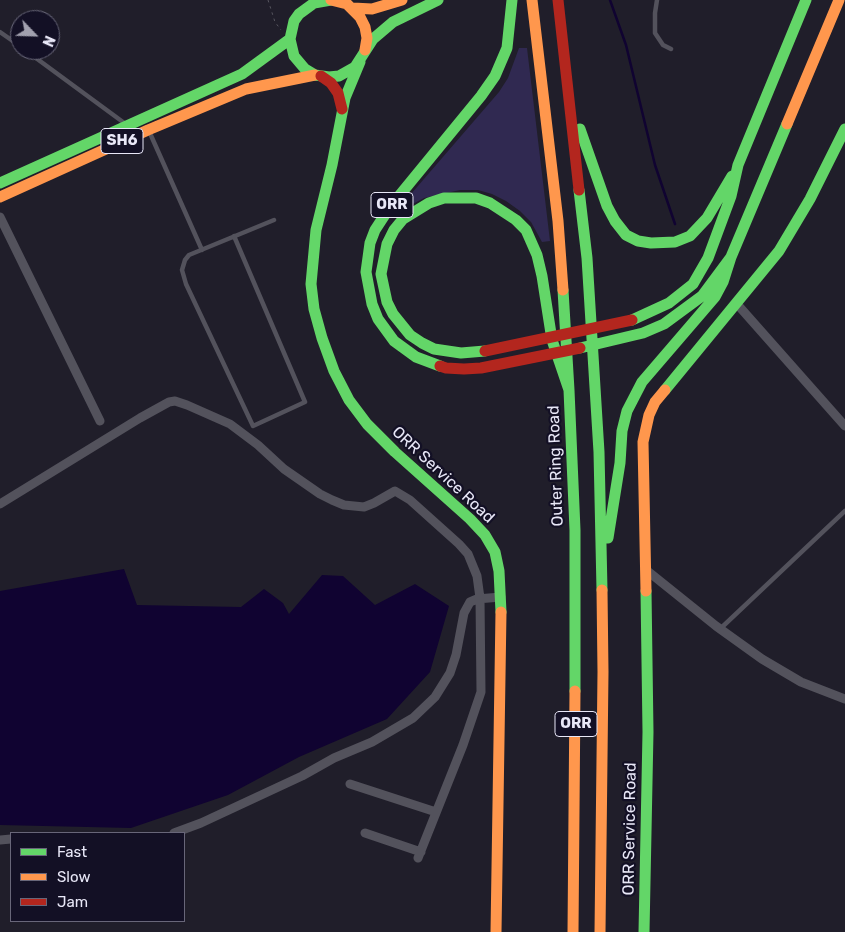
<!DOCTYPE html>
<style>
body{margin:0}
#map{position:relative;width:845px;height:932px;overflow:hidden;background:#201e2a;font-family:Rubik,sans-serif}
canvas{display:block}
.legend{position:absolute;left:10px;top:832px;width:175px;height:90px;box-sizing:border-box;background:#131025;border:1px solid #686679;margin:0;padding:6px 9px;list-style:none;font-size:15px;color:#e8e7f7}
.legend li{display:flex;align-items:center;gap:10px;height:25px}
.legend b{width:25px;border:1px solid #686679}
.north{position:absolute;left:10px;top:10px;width:50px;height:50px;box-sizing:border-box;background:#131025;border:1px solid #686679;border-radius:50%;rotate:114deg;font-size:14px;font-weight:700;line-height:20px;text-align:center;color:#e8e7f7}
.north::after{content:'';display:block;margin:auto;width:18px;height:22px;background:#a2a1af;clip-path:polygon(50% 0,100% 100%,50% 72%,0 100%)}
</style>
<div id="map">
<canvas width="845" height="932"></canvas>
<ul class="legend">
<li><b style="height:6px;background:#63d668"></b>Fast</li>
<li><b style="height:6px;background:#ff974d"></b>Slow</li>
<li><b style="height:6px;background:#b3261e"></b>Jam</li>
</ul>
<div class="north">N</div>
</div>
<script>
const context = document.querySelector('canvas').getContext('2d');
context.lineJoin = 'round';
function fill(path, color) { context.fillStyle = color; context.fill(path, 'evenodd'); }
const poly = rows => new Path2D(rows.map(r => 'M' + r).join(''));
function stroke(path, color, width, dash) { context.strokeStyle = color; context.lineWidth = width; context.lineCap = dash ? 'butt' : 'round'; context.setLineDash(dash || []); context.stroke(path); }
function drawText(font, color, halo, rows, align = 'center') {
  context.font = font + ' Rubik,sans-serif'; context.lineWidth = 4.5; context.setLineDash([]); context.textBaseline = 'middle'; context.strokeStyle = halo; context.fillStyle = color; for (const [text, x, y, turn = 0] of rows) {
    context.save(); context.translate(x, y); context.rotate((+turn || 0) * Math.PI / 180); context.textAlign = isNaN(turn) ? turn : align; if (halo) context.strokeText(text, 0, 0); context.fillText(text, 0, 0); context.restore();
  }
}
fill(poly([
 [519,48,527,48,550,241,542,242,531,222,520,211,506,201,492,194,478,190,460,190,424,198,407,207,395,218,392,216,499,92,508,78]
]), '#302951');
fill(poly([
 [124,569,137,605,241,607,264,589,283,603,289,614,322,575,343,576,375,605,415,584,449,606,430,672,387,719,299,757,228,795,131,828,0,825,0,591]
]), '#100331');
stroke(poly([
 [610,0,626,45,655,165,675,224]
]), '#100331', 2.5);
stroke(poly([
 [268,0,275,22,281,30]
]), '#585760', 1, [2.5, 4]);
stroke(poly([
 [657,0,655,13,655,33,663,45,671,49],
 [0,32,20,46],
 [25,50,127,125],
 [149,131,202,250],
 [234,236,305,402,253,426,186,284,182,270,185,260,189,255,274,220],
 [720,629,845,511]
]), '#53525c', 4.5);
stroke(poly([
 [0,217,100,421],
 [737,304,845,426],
 [0,504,140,418,169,402,175,401,187,405,230,424,258,445,284,469,320,494,332,500,344,505,364,507,374,503,395,491,410,500,459,544,468,554,477,576,480,598,481,692,463,745,418,858],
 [645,569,716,626,762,659,801,682,845,699],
 [350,784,436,812],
 [174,833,201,823,302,776,334,758,372,742,413,718,435,697,450,673,456,655,464,613,470,602,477,599,501,597],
 [365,833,421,852],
 [0,840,11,839]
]), '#53525c', 9);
stroke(poly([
 [331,0,314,3,299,14,294,21,290,39,294,56,305,69,315,75,329,77,339,76,355,67,373,39,393,22,438,0],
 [360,62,345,98,332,165,316,230,311,284,314,309,322,338,334,371,349,400,367,424,395,452,470,519,485,535,495,552,499,571,501,612],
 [580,129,607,206,615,221,626,235,638,241,651,243,675,242,690,236,707,218,732,176],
 [0,183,242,74,290,39],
 [579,190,587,258,599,452,602,590],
 [563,290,569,390,575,530,575,691],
 [632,320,669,303,693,284,708,258,731,196,738,165,806,0],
 [580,348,643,333,664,324,702,296,731,257],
 [485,351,461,353,434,349,422,343,410,335,393,314,387,302,381,274,387,244,394,230,403,219,429,203,444,198,476,198,490,203,516,220,526,230,537,255,542,276,552,340,569,390],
 [440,366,416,357,394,341,378,319,372,304,366,272,370,243,375,230,390,207,481,96,495,76,507,48,512,0],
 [665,390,779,251,810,199,845,129],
 [608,538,620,463,622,431,627,411,642,382,715,297,723,282,731,257,787,124],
 [644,932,648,732,646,591]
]), '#63d668', 11);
stroke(poly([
 [331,0,347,4,360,17,365,27,367,38,365,50],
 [532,0,558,221,563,290],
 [353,8,372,9,402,0],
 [787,124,839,0],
 [0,197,148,130,246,89,315,75],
 [646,591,643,442,649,415,655,402,665,390],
 [496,932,501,612],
 [573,932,575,691],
 [600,932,603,672,602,590]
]), '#ff974d', 11);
stroke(poly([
 [558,0,579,190],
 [321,76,331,83,338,93,342,109],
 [485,351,632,320],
 [440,366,446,368,464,369,481,368,580,348]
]), '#b3261e', 11);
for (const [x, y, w] of [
 [122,141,42],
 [392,205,42],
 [576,724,42]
]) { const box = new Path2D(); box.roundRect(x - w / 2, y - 12.5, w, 25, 4); context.fillStyle = '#131025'; context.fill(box); stroke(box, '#e8e7f7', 1); }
drawText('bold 15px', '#e8e7f7', null, [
 ["SH6",122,141],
 ["ORR",392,205],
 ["ORR",576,724]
]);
drawText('16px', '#e8e7f7', '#131025', [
 ["Outer Ring Road",556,466,-92],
 ["ORR Service Road",443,475,43],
 ["ORR Service Road",630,829,-89]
]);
</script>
